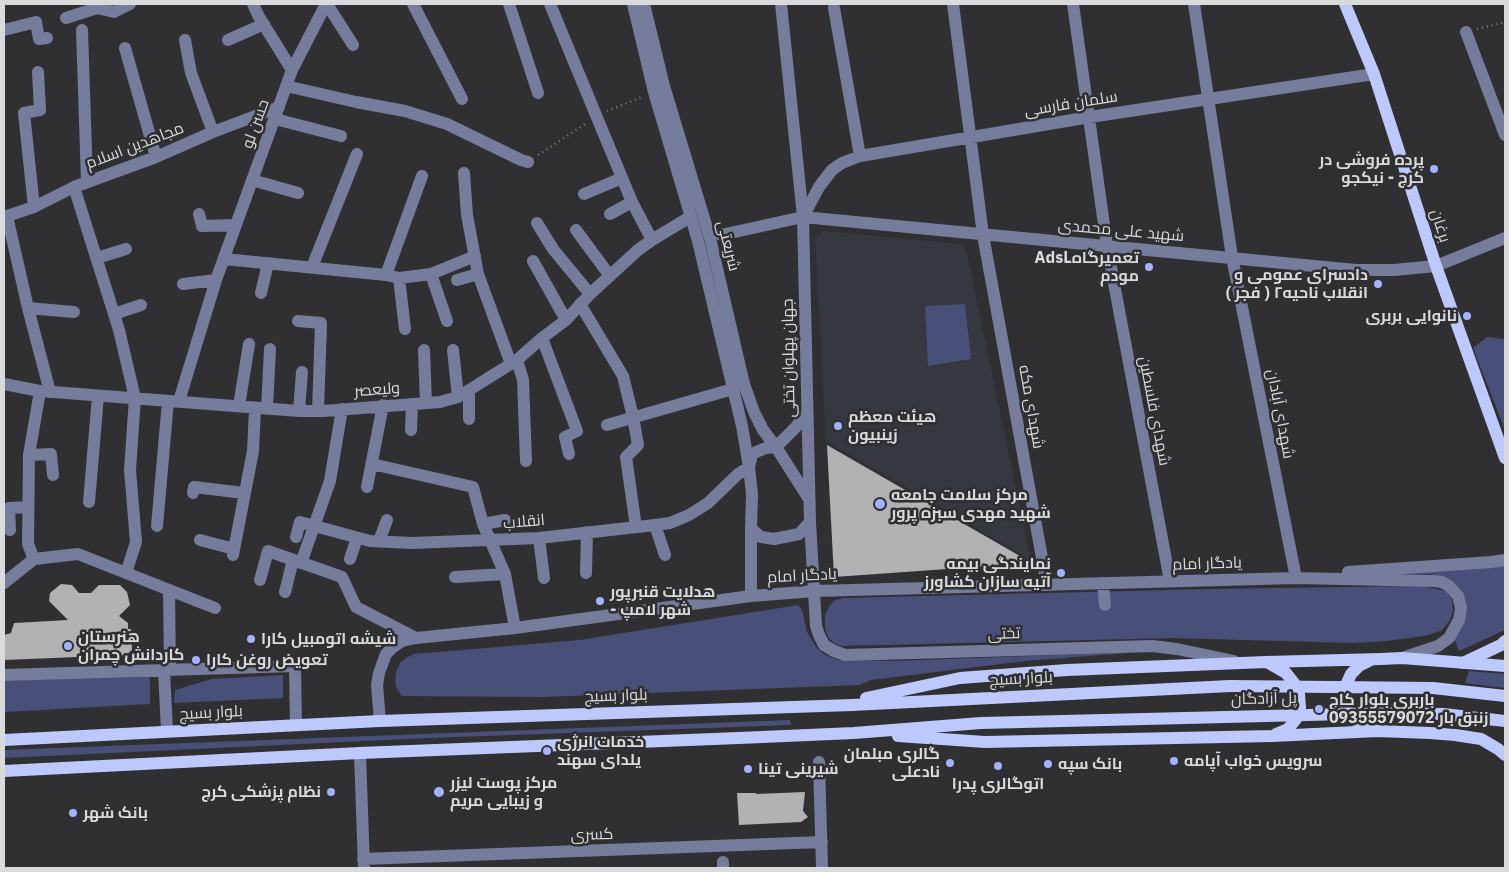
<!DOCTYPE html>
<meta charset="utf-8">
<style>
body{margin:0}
#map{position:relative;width:1509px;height:872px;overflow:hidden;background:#303032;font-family:"IBM Plex Sans",sans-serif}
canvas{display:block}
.frame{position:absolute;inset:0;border:5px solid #d9dadb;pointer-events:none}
</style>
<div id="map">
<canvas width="1509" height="872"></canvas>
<div class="frame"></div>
</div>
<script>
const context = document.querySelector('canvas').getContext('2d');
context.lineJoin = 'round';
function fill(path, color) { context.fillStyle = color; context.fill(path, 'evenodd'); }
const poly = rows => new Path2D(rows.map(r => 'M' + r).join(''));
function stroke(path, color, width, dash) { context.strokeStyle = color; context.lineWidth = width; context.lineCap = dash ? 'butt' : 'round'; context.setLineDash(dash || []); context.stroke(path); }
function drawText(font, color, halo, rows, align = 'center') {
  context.font = font + ' "IBM Plex Sans",Cairo,sans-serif'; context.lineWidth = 5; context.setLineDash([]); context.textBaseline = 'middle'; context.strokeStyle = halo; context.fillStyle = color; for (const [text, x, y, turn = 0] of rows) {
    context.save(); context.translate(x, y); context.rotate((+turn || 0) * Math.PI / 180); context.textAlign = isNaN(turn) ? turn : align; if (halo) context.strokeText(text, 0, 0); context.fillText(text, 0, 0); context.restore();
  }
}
fill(poly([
 [824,231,961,244,967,254,1031,560,826,441,815,238]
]), '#363840');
fill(poly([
 [965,304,971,359,928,366,925,306],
 [1487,337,1505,339,1505,430,1473,348],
 [1505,565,1505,630,1459,651,1454,638,1461,590,1450,579,1431,574,1351,575],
 [1422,586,1446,591,1452,600,1453,611,1450,620,1442,630,1435,633,1424,636,1387,641,1353,643,1172,638,841,646,834,643,828,637,825,628,825,615,829,606,835,600,844,598,1209,589],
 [798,605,802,610,807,632,817,648,825,655,838,660,892,661,1141,652,1025,661,871,680,860,685,542,697,402,696,397,689,395,682,396,672,400,663,406,658,414,654,580,640],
 [1469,671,1505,674,1505,688,1465,683],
 [150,675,150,704,4,712,4,681],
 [283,675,283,698,174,703,175,690,212,679],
 [790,720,791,725,428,738,4,758,4,750]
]), '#48507a');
fill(poly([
 [827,445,1032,563,834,577],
 [61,584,72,585,79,593,91,593,99,585,120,585,127,592,130,605,119,616,128,623,128,629,131,629,132,650,126,655,94,657,94,659,78,661,78,657,4,660,4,635,11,633,14,623,68,620,49,601,50,593],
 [805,792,803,811,808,817,801,822,739,825,737,793,756,793,756,794]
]), '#b2b2b5');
stroke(poly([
 [1477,29,1505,22],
 [607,111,642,97],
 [538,155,585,124]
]), '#7d7e7f', 2.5, [1, 4]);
stroke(poly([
 [94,4,97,8,114,12,130,4],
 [253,4,259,17,292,70],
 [327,4,353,45],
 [413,4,462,99],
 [509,4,538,93],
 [550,4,632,202,652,240],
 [644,4,664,86,710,238,744,384,754,412,763,430,776,447,796,427,807,412],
 [781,4,803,217,810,522,799,534,774,539,761,537,751,529,752,494,749,467,752,455,756,452,766,448,776,447,809,499],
 [953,4,983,235,1047,585],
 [1073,4,1107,246,1170,581],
 [1194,4,1232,257,1296,578],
 [834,8,860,156],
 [66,18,97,8],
 [4,30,36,22,39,39,47,38],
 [82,30,87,182],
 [1466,32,1505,135],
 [185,40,191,73,213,132],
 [228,40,264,24],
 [125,48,156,157],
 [286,86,356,102,405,111,447,124,521,160,528,162],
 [275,119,341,136],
 [464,173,467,215,478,274,511,364],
 [252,180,298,193],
 [74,187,119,330,135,398,130,470,136,542,126,573],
 [584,194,622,178],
 [34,207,24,113,40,110,38,72],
 [199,214,202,226,236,225],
 [610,214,632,202],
 [7,216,28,308,50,392],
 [4,217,34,207,74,187,156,157,213,132,279,107],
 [803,217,819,187,832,170,842,163,860,156,1090,117,1374,74],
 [537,223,553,249,590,294],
 [576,230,610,276],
 [721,235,803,217,1356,270,1394,270,1436,266,1505,238],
 [97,258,126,249],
 [224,259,386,275,399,278,431,274,475,256],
 [533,261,566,320],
 [312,267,357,154],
 [431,274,447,321],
 [386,275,422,176],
 [399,278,405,329],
 [457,280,478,274],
 [183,284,216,280],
 [261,293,268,263],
 [580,304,623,376,633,417,638,445,626,457,636,527],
 [28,308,74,312],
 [114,314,141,305],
 [298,321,321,323,318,411],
 [542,338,577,431,565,437,569,454],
 [424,350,426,403],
 [453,350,458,397],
 [517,360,523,380,526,461],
 [4,384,40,391,299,411,323,411,440,402,458,397,517,360,542,338,566,320,590,294,638,250,652,240,690,217],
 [179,401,216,280,292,70,326,4],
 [239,406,249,344],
 [267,408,270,349],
 [299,411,302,372],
 [469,419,469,391],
 [607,425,733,389],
 [411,430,412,404],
 [29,455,51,454,53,475],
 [372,464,473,487,483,524,505,574,515,628],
 [367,487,383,405],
 [193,493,194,487,244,493],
 [89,502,98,396],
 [810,522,816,626,819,635,824,645,834,651,845,655,1152,646,1177,649,1234,661],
 [483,524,505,520],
 [655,525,665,555],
 [157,526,168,401],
 [10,530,9,508,28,507],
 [296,537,300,522,370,541,412,543,539,538,655,525,670,523,689,515,708,503,738,474,749,467,742,426,698,241,654,92,633,4],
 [539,538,544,578],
 [200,540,234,549],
 [379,541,387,520],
 [233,555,253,451,255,409],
 [34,559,28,544,29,455,40,391],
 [350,559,357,538],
 [301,563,330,481,342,409],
 [1348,572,1491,562,1505,560],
 [586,573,587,532],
 [455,577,505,574],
 [260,580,268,551,342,577,356,607,416,638],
 [4,583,34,559,78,554,215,608],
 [1103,583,1105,605],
 [169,590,170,670],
 [285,592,293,560],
 [751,596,751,529],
 [164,670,167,731],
 [4,675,295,666,296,725],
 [380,721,377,685,379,673,386,654,393,647,402,641,416,638,515,628,751,596,815,591,1296,578,1434,581,1442,582,1449,586,1458,596,1461,608,1459,620,1449,638,1438,646,1402,658],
 [360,753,364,868],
 [819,762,822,868],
 [363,859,822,842],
 [723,862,723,868]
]), '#757c9c', 12);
stroke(poly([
 [1345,4,1374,74,1436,266,1505,458],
 [1371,660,1359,666,1351,674,1346,685,1344,697,1347,708,1353,718,1362,726,1374,730],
 [1267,662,1286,673,1294,683,1299,694,1300,707,1296,719,1288,729,1276,734],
 [1463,663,1501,645,1505,641],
 [866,698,960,678,1067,670,1266,662,1381,659,1402,658,1505,666],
 [1389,713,1443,714,1505,721],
 [898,736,985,742,1272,736,1378,731,1430,733,1455,735,1481,739,1498,749,1505,755],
 [4,740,380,721,852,705,1230,686],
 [4,771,360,753,739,738,854,733,981,723,1022,722]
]), '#bdc9fc', 12);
stroke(poly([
 [1230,686,1433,688,1505,696],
 [1022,722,1389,713]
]), '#bdc9fc', 12);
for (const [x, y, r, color] of [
 [1434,169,5,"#a2b2fd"],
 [1149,267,5,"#a2b2fd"],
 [1378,284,5,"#a2b2fd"],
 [1467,316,5,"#a2b2fd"],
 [838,426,5,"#a2b2fd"],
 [880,504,6,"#a2b2fd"],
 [1061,573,5,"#a2b2fd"],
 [600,601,5,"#a2b2fd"],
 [251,639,5,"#a2b2fd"],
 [68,646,5,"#a2b2fd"],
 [196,660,5,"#a2b2fd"],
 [1319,709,5,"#a2b2fd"],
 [547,751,5,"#a2b2fd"],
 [1174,761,5,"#a2b2fd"],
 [950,763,5,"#a2b2fd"],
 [1048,764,5,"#a2b2fd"],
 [998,766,5,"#a2b2fd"],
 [748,769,5,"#a2b2fd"],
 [331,792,5,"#a2b2fd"],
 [439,792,6,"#a2b2fd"],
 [73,813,5,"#a2b2fd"]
]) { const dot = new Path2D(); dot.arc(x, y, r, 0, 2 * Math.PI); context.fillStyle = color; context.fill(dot); stroke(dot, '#303032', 2); }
drawText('16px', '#d9dadb', '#303032', [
 ["سلمان فارسی",1071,104,-9],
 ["حسن لو",256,124,-70],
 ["مجاهدین اسلام",135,146,-21],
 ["برغان",1440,226,72],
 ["شهید علی محمدی",1121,231,5],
 ["شریعتی",728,246,76],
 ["جهان پهلوان تختی",789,358,-91],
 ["ولیعصر",377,390,-4],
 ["شهدای مکه",1031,407,80],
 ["شهدای فلسطین",1154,411,79],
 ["شهدای آبادان",1280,414,79],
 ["انقلاب",524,522,-5],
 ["یادگار امام",1207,564,-2],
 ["یادگار امام",802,576,-3],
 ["تختی",1004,634,-2],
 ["بلوار بسیج",1021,679,-3],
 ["بلوار بسیج",616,696,-2],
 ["پل آزادگان",1264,699,-1],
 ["بلوار بسیج",211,713,-3],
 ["کسری",592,835,-2]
]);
drawText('bold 16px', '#d9dadb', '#303032', [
 ["پرده فروشی در",1424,160,"right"],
 ["کرج - نیکجو",1424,178,"right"],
 ["AdsLتعمیرگاه",1139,258,"right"],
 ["مودم",1139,276,"right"],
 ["دادسرای عمومی و",1368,275,"right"],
 ["انقلاب ناحیه۲ ( فجر )",1368,293,"right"],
 ["نانوایی بربری",1457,316,"right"],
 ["هیئت معظم",848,417],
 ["زینبیون",848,435],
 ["مرکز سلامت جامعه",891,495],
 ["شهید مهدی سبزه پرور",891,513],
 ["نمایندگی بیمه",1051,564,"right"],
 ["آتیه سازان کشاورز",1051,582,"right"],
 ["هدلایت قنبرپور",610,592],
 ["- شهر لامپ",610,610],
 ["هنرستان",78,637],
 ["کاردانش چمران",78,655],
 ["شیشه اتومبیل کارا",261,639],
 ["تعویض روغن کارا",206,660],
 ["باربری بلوار کاج",1329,700],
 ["زنبق بار 09355579072",1329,718],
 ["خدمات انرژی",557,742],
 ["یلدای سهند",557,760],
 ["گالری مبلمان",940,754,"right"],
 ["نادعلی",940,772,"right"],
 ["سرویس خواب آپامه",1184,761],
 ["بانک سپه",1058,764],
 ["شیرینی تینا",758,769],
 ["مرکز پوست لیزر",450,783],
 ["و زیبایی مریم",450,801],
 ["اتوگالری پدرا",998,784,"center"],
 ["نظام پزشکی کرج",321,792,"right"],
 ["بانک شهر",83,813]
], 'left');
</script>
